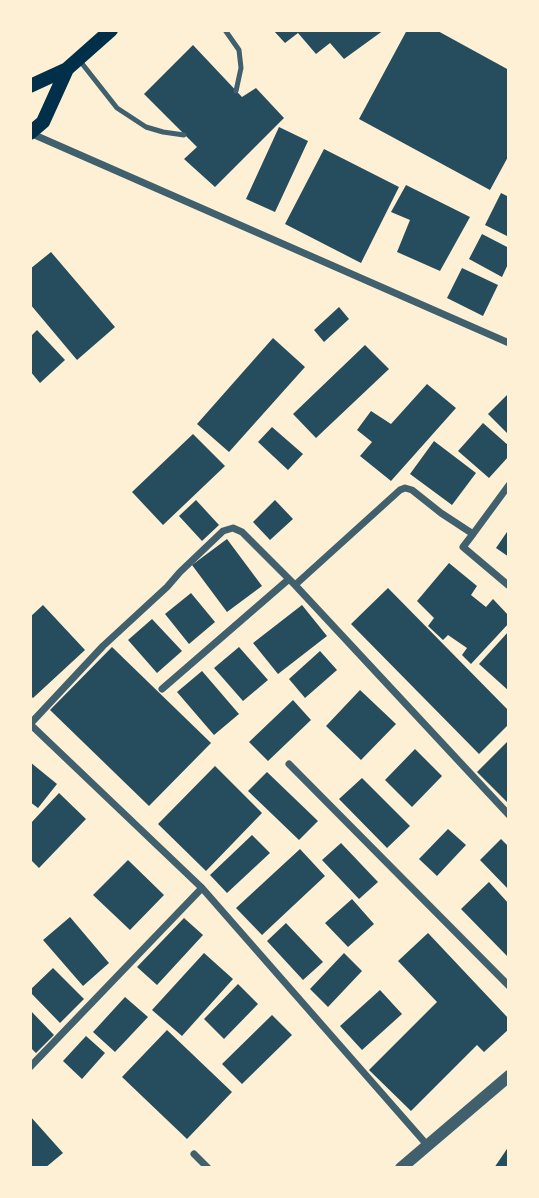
<!DOCTYPE html>
<style>
body{margin:0}
#map{position:relative;width:539px;height:1198px;overflow:hidden;background:#fdf0d5;font-family:Rubik,sans-serif}
canvas{display:block}
.frame{position:absolute;inset:0;border:32px solid #fdf0d5;pointer-events:none}
</style>
<div id="map">
<canvas width="539" height="1198"></canvas>
<div class="frame"></div>
</div>
<script>
const context = document.querySelector('canvas').getContext('2d');
context.lineJoin = 'round';
function fill(path, color) { context.fillStyle = color; context.fill(path, 'evenodd'); }
const poly = rows => new Path2D(rows.map(r => 'M' + r).join(''));
function stroke(path, color, width, dash) { context.strokeStyle = color; context.lineWidth = width; context.lineCap = dash ? 'butt' : 'round'; context.setLineDash(dash || []); context.stroke(path); }
fill(poly([
 [273,30,384,30,344,59,330,43,316,54,298,33,285,43],
 [407,30,436,30,509,70,509,155,490,190,359,119],
 [193,45,242,97,256,88,284,118,215,187,184,159,197,147,144,94],
 [279,127,308,141,275,212,246,199],
 [324,149,399,187,361,263,285,224],
 [406,185,470,217,440,271,397,252,410,220,391,212],
 [501,193,509,197,509,237,485,225],
 [482,234,509,248,509,262,502,277,469,259],
 [51,252,115,327,77,360,30,304,30,269],
 [462,268,498,285,483,316,447,298],
 [339,307,349,319,324,342,314,330],
 [37,330,65,360,40,383,30,371,30,337],
 [273,338,305,367,229,452,197,424],
 [365,345,389,369,316,438,293,414],
 [427,384,456,408,391,481,360,456,372,442,357,430,371,411,391,424],
 [509,393,509,435,488,414],
 [483,423,509,446,509,456,489,478,458,451],
 [272,427,303,454,288,470,258,442],
 [193,434,225,466,163,525,132,492],
 [434,441,476,473,452,505,410,474],
 [196,500,219,525,202,541,179,516],
 [275,500,293,519,270,540,253,522],
 [509,529,509,557,496,548],
 [227,539,262,586,227,612,192,565],
 [449,563,477,586,471,595,486,607,493,599,509,616,509,623,471,664,462,655,467,648,448,635,443,640,428,626,434,618,417,601],
 [388,588,509,711,509,724,479,754,351,624],
 [191,593,215,622,189,644,165,614],
 [43,605,85,650,33,698,30,695,30,617],
 [302,605,327,636,278,674,253,643],
 [152,619,182,651,157,673,128,640],
 [509,631,509,691,479,664],
 [112,647,211,743,149,806,50,710],
 [239,647,268,680,243,701,214,668],
 [320,651,337,670,305,698,289,679],
 [202,671,239,714,214,735,177,692],
 [360,690,396,724,361,760,326,726],
 [293,700,311,720,268,761,249,742],
 [509,740,509,804,477,772],
 [415,749,442,776,412,807,385,780],
 [30,762,57,784,38,808,30,802],
 [215,766,262,813,206,871,158,824],
 [267,772,318,821,299,840,248,791],
 [362,778,410,826,387,848,339,799],
 [59,793,86,819,39,868,30,859,30,824],
 [448,829,466,845,437,876,419,859],
 [252,835,270,853,227,893,210,875],
 [501,839,509,847,509,890,480,860],
 [341,843,378,882,359,899,322,860],
 [300,849,325,876,262,935,236,908],
 [128,860,164,895,130,930,93,895],
 [489,882,509,904,509,954,507,956,461,909],
 [352,899,374,924,348,947,325,923],
 [70,917,109,963,83,986,43,940],
 [184,918,203,935,157,985,137,967],
 [286,923,323,962,303,980,267,941],
 [428,933,509,1019,509,1029,484,1052,477,1045,411,1111,369,1070,437,1002,398,961],
 [204,953,233,979,182,1036,152,1010],
 [344,953,362,971,328,1007,310,989],
 [53,968,84,999,60,1023,30,992,30,990],
 [238,984,258,1004,224,1039,204,1019],
 [380,990,402,1014,362,1050,340,1026],
 [125,997,148,1017,115,1052,93,1032],
 [30,1010,54,1035,36,1053,30,1047],
 [272,1015,292,1035,242,1084,222,1064],
 [167,1030,232,1092,187,1139,122,1077],
 [86,1036,105,1053,82,1079,63,1061],
 [30,1116,63,1153,45,1168,30,1168],
 [509,1146,509,1168,494,1168]
]), '#264d5e');
stroke(poly([
 [225,30,239,50,241,68,236,91],
 [80,61,117,108,146,127,163,132,184,135]
]), '#3f606c', 5);
stroke(poly([
 [30,133,509,343],
 [509,485,473,534,441,513,412,490,405,488,400,490,295,585,509,815],
 [473,534,463,547,508,585],
 [295,585,242,532,233,528,223,531,180,572,167,587,103,646,32,722,31,725,202,888,428,1146],
 [162,689,289,579],
 [289,764,509,986],
 [30,1067,202,888],
 [194,1154,208,1168]
]), '#3f606c', 7);
stroke(poly([
 [401,1168,509,1076]
]), '#3f606c', 12);
stroke(poly([
 [30,86,67,69,111,30],
 [30,133,43,122,67,69]
]), '#003049', 14);
</script>
